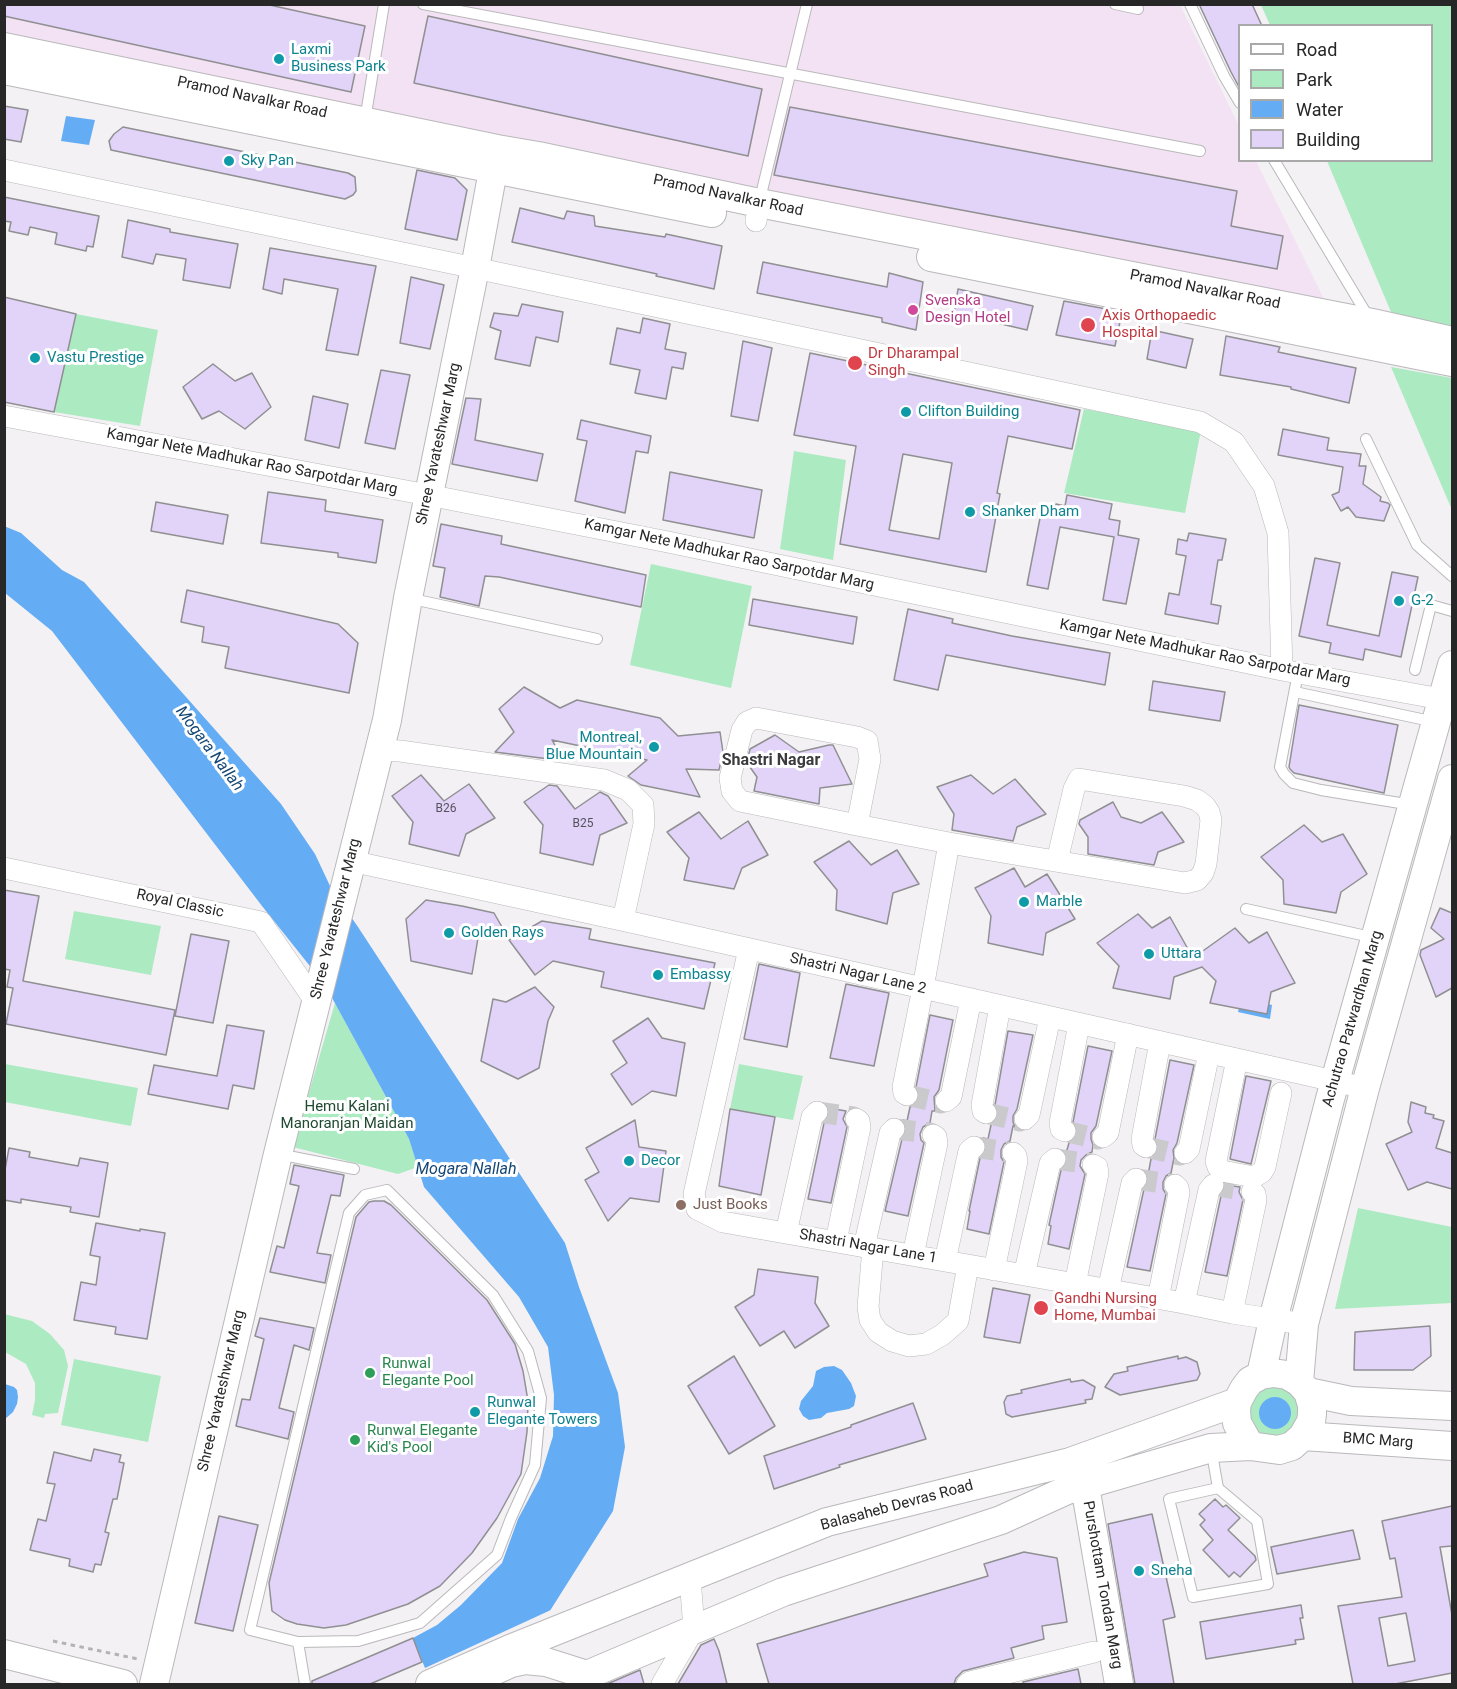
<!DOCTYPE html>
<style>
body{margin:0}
#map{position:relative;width:1457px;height:1689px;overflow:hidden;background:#f3f1f4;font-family:Roboto,sans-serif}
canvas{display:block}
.frame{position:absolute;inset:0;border:6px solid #272728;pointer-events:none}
.legend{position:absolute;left:1238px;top:24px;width:195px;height:138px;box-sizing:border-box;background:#fff;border:2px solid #a9a9a9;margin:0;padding:8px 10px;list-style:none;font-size:18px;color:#272728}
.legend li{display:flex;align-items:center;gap:12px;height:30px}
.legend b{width:30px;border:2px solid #a9a9a9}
</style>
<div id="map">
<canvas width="1457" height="1689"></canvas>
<div class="frame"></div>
<ul class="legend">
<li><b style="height:8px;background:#fff"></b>Road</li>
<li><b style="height:16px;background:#aceac2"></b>Park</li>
<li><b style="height:16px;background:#64adf5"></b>Water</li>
<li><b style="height:16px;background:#e2d4f8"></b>Building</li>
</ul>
</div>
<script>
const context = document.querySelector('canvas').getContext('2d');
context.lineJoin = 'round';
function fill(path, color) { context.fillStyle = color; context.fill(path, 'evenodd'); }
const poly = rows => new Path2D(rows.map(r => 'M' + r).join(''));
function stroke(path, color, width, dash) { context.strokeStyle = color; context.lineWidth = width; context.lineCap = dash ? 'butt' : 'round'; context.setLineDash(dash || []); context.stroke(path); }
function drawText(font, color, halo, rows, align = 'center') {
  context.font = font + ' Roboto,sans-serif'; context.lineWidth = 6; context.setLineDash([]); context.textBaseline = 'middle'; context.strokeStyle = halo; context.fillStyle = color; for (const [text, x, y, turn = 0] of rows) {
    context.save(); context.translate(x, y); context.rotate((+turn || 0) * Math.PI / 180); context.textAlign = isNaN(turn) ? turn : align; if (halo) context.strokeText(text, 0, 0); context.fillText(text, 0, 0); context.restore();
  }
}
fill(poly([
 [4,5,1180,5,1239,126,1240,160,1256,161,1326,303,5,46]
]), '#f3e2f3');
fill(poly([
 [1261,5,1452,5,1452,329,1394,319,1327,161,1432,160,1432,26,1270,25],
 [76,314,158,330,140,426,54,412],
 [1391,367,1452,378,1452,510],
 [1084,409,1201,430,1185,513,1064,493],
 [794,451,846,460,833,560,780,549],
 [651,564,752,586,731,688,630,665],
 [74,911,161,926,151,975,65,959],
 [335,1003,409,1139,418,1167,398,1174,293,1147],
 [5,1064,138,1088,131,1126,5,1102],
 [739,1064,803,1076,793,1120,730,1109],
 [1358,1208,1452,1227,1452,1303,1335,1309],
 [4,1314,32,1321,50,1334,64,1350,68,1366,58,1413,45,1414,44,1418,32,1415,35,1400,35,1383,26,1364,5,1352],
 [74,1359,161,1376,148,1442,61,1425],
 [1268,1385,1283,1386,1301,1403,1298,1429,1272,1440,1252,1429,1248,1403,1253,1394]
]), '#aceac2');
fill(poly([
 [66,116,95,120,89,145,61,141],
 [4,526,21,533,62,570,84,582,281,804,315,854,331,888,358,927,565,1243,579,1287,618,1393,625,1447,613,1511,517,1663,397,1684,422,1662,413,1638,437,1625,461,1605,502,1563,518,1519,540,1478,553,1436,554,1395,548,1347,519,1297,424,1187,409,1139,325,985,262,906,52,631,5,593],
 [1241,998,1272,1005,1270,1019,1238,1012],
 [834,1366,842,1370,851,1383,856,1396,854,1406,849,1409,827,1413,821,1418,809,1420,803,1416,799,1409,801,1401,813,1386,816,1371,824,1367],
 [5,1384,14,1387,17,1390,18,1397,17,1404,13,1412,5,1419],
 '1259 1413a16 16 0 1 1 32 0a16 16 0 1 1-32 0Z'
]), '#64adf5');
fill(poly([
 [553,1609,506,1684,394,1684,418,1661,413,1638,425,1668]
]), '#f3f1f4');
const building = poly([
 [4,4,265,4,365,26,351,92,4,16,4,4],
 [1199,4,1252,4,1262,26,1239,26,1239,87,1231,72,1199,4],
 [428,16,762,89,748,156,414,83,428,16],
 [4,106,28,110,21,142,4,139,4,106],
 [790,107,1237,191,1231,226,1283,236,1277,269,774,175,790,107],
 [123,127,348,173,355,177,356,191,353,195,345,199,111,150,109,141,114,134,123,127],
 [417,170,455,178,467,190,457,240,405,229,417,170],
 [4,197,99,216,93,247,87,246,86,251,55,244,57,233,30,227,28,235,9,231,11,222,4,221,4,197],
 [520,208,564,219,567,211,594,216,595,226,665,237,666,234,722,246,714,289,656,276,657,274,512,242,520,208],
 [128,220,170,229,170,232,238,244,230,288,183,280,186,259,156,254,153,264,122,257,128,220],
 [270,248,376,266,358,355,326,350,338,289,284,279,282,294,263,289,270,248],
 [763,262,887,287,889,273,923,282,916,330,882,322,882,318,757,293,763,262],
 [411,277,444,285,430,349,400,343,411,277],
 [958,289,1033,306,1027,330,954,313,958,289],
 [4,297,76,314,54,412,4,402,4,297],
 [1064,301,1122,312,1115,346,1056,335,1064,301],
 [522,304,563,312,558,342,536,337,530,366,495,359,501,331,490,327,494,313,518,316,522,304],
 [643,318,670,324,665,349,686,353,683,369,672,367,666,399,635,393,640,370,610,364,617,328,640,333,643,318],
 [1152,330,1193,339,1186,368,1147,359,1152,330],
 [1226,336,1280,347,1278,352,1356,368,1349,403,1291,389,1291,387,1220,375,1226,336],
 [743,341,772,348,758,421,731,416,743,341],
 [810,353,1080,410,1072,449,1008,436,997,493,1000,494,986,572,840,544,856,446,794,435,810,353],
 [903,454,952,463,939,539,889,530,903,454],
 [213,364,235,381,252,373,271,407,245,429,219,411,202,419,183,387,213,364],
 [381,370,410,375,395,449,365,443,381,370],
 [313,396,348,404,339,448,305,440,313,396],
 [466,398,481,399,475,440,543,454,537,481,452,464,466,398],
 [581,420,651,436,648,453,636,451,625,513,575,501,587,441,577,439,581,420],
 [1283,429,1329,438,1327,450,1361,454,1359,466,1366,466,1363,484,1381,497,1380,501,1388,503,1390,505,1384,521,1356,517,1348,507,1341,511,1332,495,1339,492,1343,467,1278,455,1283,429],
 [670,472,762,490,754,538,663,520,670,472],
 [268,492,326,500,325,511,383,520,376,563,338,557,338,553,261,543,268,492],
 [1067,495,1112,504,1109,519,1120,521,1118,535,1139,539,1126,604,1103,600,1114,537,1060,527,1048,589,1027,585,1041,513,1054,515,1056,504,1065,506,1067,495],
 [156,502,228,515,223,544,151,531,156,502],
 [441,524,502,536,501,544,646,575,641,607,499,577,485,576,479,606,440,597,445,568,433,566,441,524],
 [1189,533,1226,539,1222,560,1218,560,1211,604,1221,606,1218,624,1165,614,1169,593,1179,595,1186,556,1176,554,1178,539,1187,541,1189,533],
 [1315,558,1340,563,1327,625,1379,636,1392,572,1418,577,1401,657,1365,649,1363,660,1329,653,1331,643,1299,636,1315,558],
 [187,590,338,624,358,643,349,693,225,668,229,647,202,642,204,627,181,622,187,590],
 [753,599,857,617,853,644,749,625,753,599],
 [908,609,953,619,952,623,1012,636,1110,653,1105,685,946,655,938,690,894,680,908,609],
 [1153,681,1225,692,1220,721,1149,710,1153,681],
 [524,687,560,708,577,700,660,718,678,736,720,732,723,752,719,770,686,769,700,797,641,785,628,776,647,760,552,740,564,761,495,752,514,732,499,709,524,687],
 [1299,705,1398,725,1384,793,1294,773,1290,769,1289,767,1299,705],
 [775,735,799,752,829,745,833,745,852,784,820,788,819,804,754,791,757,777,747,763,750,749,775,735],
 [421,775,444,801,469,784,495,818,466,834,459,856,409,844,413,822,392,796,421,775],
 [971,775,993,794,1015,779,1046,814,1017,827,1013,841,952,830,954,814,937,787,971,775],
 [549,785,557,786,575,809,600,792,608,796,627,823,600,835,593,865,540,853,543,825,524,802,549,785],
 [1113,802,1121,817,1141,823,1162,812,1184,842,1158,852,1154,865,1088,854,1088,837,1079,824,1080,820,1113,802],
 [699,812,721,839,748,821,768,855,742,868,734,889,684,880,689,858,667,832,699,812],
 [1304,825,1322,842,1343,834,1367,874,1341,892,1336,913,1284,904,1283,880,1261,857,1304,825],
 [849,841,871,865,897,850,919,884,893,893,887,924,836,910,837,890,814,862,849,841],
 [1014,868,1025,887,1047,874,1075,919,1046,933,1043,955,988,943,991,916,975,888,1014,868],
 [4,890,39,896,23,981,175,1010,166,1055,6,1024,13,988,7,987,10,970,4,969,4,890],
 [426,900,462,906,494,913,502,927,478,938,472,974,411,961,406,919,426,900],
 [1440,908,1452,913,1452,988,1436,997,1420,955,1421,950,1444,939,1431,928,1440,908],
 [1138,914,1152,928,1170,917,1193,958,1235,928,1249,943,1267,932,1295,983,1271,992,1267,1014,1210,1003,1216,981,1202,967,1174,977,1170,999,1113,988,1119,966,1097,943,1138,914],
 [542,921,591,929,589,939,715,963,704,1009,601,987,604,972,553,961,535,975,509,940,542,921],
 [191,934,229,941,213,1023,175,1016,191,934],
 [759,964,800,973,787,1047,744,1039,759,964],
 [846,984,889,993,874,1066,830,1058,846,984],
 [535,987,554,1007,548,1021,539,1068,518,1079,481,1061,493,999,506,1002,535,987],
 [930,1015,953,1020,939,1090,934,1097,935,1111,932,1111,930,1123,923,1127,920,1134,921,1140,924,1143,908,1216,885,1211,902,1139,906,1132,906,1125,903,1120,907,1121,910,1107,917,1103,920,1096,919,1090,916,1087,930,1015],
 [648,1018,662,1038,685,1043,676,1096,652,1091,632,1105,611,1074,627,1063,613,1041,648,1018],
 [227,1025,264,1031,254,1089,233,1085,228,1109,148,1094,154,1065,217,1076,227,1025],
 [1008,1031,1033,1035,1017,1109,1013,1116,1013,1122,1015,1127,1013,1126,1010,1141,1004,1144,1001,1150,1001,1157,1004,1162,989,1234,967,1229,970,1211,969,1211,980,1158,986,1151,986,1145,983,1138,988,1139,991,1125,996,1121,999,1114,998,1108,995,1105,1008,1031],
 [1088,1046,1112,1051,1096,1126,1091,1133,1091,1139,1093,1145,1092,1152,1086,1155,1081,1160,1080,1166,1085,1174,1069,1249,1048,1244,1051,1226,1049,1225,1061,1170,1067,1163,1066,1153,1069,1143,1072,1141,1077,1136,1078,1130,1073,1122,1088,1046],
 [1170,1060,1194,1065,1177,1143,1173,1150,1174,1158,1171,1173,1166,1176,1163,1182,1163,1189,1166,1194,1150,1271,1127,1267,1144,1189,1148,1182,1148,1175,1151,1159,1156,1155,1159,1148,1158,1142,1155,1139,1170,1060],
 [1246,1076,1271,1081,1251,1164,1230,1159,1246,1076],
 [1411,1102,1426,1107,1425,1113,1434,1115,1433,1118,1444,1121,1436,1148,1452,1153,1452,1189,1427,1182,1408,1190,1386,1144,1412,1132,1408,1122,1411,1102],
 [829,1108,846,1111,843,1119,847,1127,831,1203,808,1199,824,1123,829,1115,829,1108],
 [730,1109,775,1117,761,1195,719,1186,730,1109],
 [635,1120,639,1147,666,1151,659,1202,630,1198,608,1221,585,1180,599,1172,586,1148,635,1120],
 [9,1148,30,1152,29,1157,78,1166,80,1158,108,1163,99,1217,70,1212,71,1207,21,1199,21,1203,4,1200,4,1175,9,1148],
 [294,1165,344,1175,340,1196,331,1195,317,1253,331,1255,325,1283,270,1272,277,1246,284,1248,299,1186,290,1184,294,1165],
 [1225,1185,1240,1187,1239,1192,1243,1200,1227,1276,1205,1272,1221,1196,1225,1185],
 [374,1201,384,1201,391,1205,487,1300,515,1344,523,1371,528,1401,527,1432,521,1474,497,1518,472,1553,440,1586,408,1604,346,1625,324,1628,297,1624,285,1620,272,1611,269,1583,356,1217,369,1202,374,1201],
 [96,1223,140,1231,140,1229,165,1233,147,1339,115,1334,116,1327,74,1320,81,1282,96,1285,100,1257,90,1255,96,1223],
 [758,1269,818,1277,815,1303,829,1326,795,1348,784,1331,760,1346,735,1307,754,1295,758,1269],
 [993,1288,1030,1295,1020,1343,984,1337,993,1288],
 [260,1318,314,1328,309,1350,294,1345,279,1408,294,1412,288,1439,236,1426,242,1399,250,1400,264,1339,255,1336,260,1318],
 [1430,1326,1431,1356,1413,1370,1354,1370,1355,1332,1430,1326],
 [734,1356,775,1426,729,1454,688,1386,734,1356],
 [1178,1356,1178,1359,1186,1357,1197,1362,1200,1374,1197,1380,1120,1395,1105,1387,1114,1374,1128,1371,1127,1367,1178,1356],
 [1070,1379,1071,1382,1083,1380,1095,1387,1092,1399,1085,1400,1086,1403,1012,1417,1006,1414,1004,1402,1007,1396,1022,1393,1021,1390,1070,1379],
 [913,1403,926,1439,839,1465,840,1467,774,1489,764,1456,851,1427,851,1425,913,1403],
 [94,1449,121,1455,119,1462,124,1463,117,1499,113,1499,105,1532,109,1533,101,1565,95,1564,93,1572,69,1566,70,1559,30,1550,38,1519,46,1521,55,1484,47,1483,54,1452,91,1461,94,1449],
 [1215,1499,1223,1507,1226,1505,1240,1518,1228,1530,1255,1556,1256,1560,1240,1577,1234,1572,1229,1577,1203,1550,1213,1540,1200,1525,1205,1520,1199,1514,1215,1499],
 [1452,1506,1452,1546,1440,1547,1452,1615,1452,1673,1395,1684,1353,1684,1338,1606,1402,1597,1395,1558,1390,1559,1382,1521,1452,1506],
 [1406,1613,1415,1661,1388,1666,1379,1618,1406,1613],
 [1152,1514,1175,1617,1163,1620,1174,1684,1135,1684,1108,1524,1152,1514],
 [219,1516,258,1525,233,1631,195,1623,219,1516],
 [1353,1530,1360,1559,1277,1574,1271,1547,1353,1530],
 [1024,1552,1057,1558,1067,1622,1042,1626,1044,1639,1011,1648,1014,1658,963,1671,956,1678,954,1684,769,1684,757,1644,988,1576,984,1564,1024,1552],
 [1301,1605,1303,1618,1300,1618,1304,1639,1295,1640,1296,1644,1206,1659,1200,1622,1301,1605],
 [413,1638,422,1662,370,1684,312,1684,312,1681,413,1638],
 [714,1639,719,1651,727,1684,678,1684,701,1645,714,1639],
 [1078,1669,1081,1684,1023,1684,1023,1682,1078,1669],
 [640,1670,644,1684,607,1684,640,1670]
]);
fill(building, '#e2d4f8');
stroke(building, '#908f92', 1.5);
stroke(poly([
 [907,1095,941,1103,946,1101],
 [817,1112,853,1117,856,1119],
 [986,1113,1020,1121,1025,1119],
 [894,1129,930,1133,933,1135],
 [1065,1131,1098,1139,1103,1137],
 [974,1147,1013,1153],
 [1146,1147,1180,1155,1185,1153],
 [1055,1159,1091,1164,1093,1165],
 [1136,1179,1175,1185],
 [1213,1185,1252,1192]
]), '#cac9cb', 21, [21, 10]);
const lane = poly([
 [423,4,1200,151],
 [1115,4,1138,9],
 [1190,4,1224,76,1240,103],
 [365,120,384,4],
 [1274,160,1369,318],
 [759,203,807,4],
 [1366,439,1417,545,1452,576],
 [408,598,597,639],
 [1415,670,1431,605,1452,611],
 [1298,673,1280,767,1284,774,1293,783,1321,790,1412,805],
 [1295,692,1435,722],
 [1246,909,1375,938],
 [278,1154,354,1169],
 [1211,1448,1218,1488,1257,1521,1268,1584,1193,1597,1169,1499,1218,1488],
 [298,1642,250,1630,349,1213,365,1195,387,1190,493,1295,528,1351,541,1398,535,1465,511,1518,497,1555,420,1623,358,1641,298,1642,305,1684]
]);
const street = poly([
 [4,170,475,268,1200,422,1234,442,1264,486,1278,533,1282,670],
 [756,221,759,203],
 [4,416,428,495,668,542,1282,670,1452,701],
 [379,750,400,751,604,780,628,790,643,805,644,824,623,920],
 [857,825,870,759,867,741,857,737,756,718,747,722,742,730,730,778,732,791,740,801,857,825,949,843,1185,883,1197,880,1203,873,1206,864,1211,820,1209,812,1205,806,1197,800,1184,796,1079,779,1074,789,1057,861],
 [351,861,635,923,1365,1088],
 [4,868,261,922,315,1001],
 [749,949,694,1194,697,1209,723,1222,1184,1303,1232,1313,1304,1324],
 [1237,1059,1216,1161,1218,1167,1222,1171,1254,1177,1262,1172,1265,1167,1281,1093],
 [907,1095,904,1093,903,1087,923,988,949,843],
 [946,1101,951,1097,971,999],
 [986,1113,983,1111,982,1105,1000,1006],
 [1025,1119,1029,1115,1050,1017],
 [1065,1131,1061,1129,1060,1123,1079,1024],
 [1103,1137,1108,1133,1128,1034],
 [1146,1147,1143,1145,1142,1139,1160,1042],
 [1185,1153,1189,1149,1209,1053],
 [786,1233,812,1117,817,1112],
 [836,1241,860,1127,859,1121,856,1119],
 [864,1247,890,1133,894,1129],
 [873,1248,868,1307,870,1320,878,1332,892,1341,909,1346,926,1344,942,1335,958,1321,968,1265],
 [913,1255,937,1143,936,1137,933,1135],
 [945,1261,969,1151,974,1147],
 [994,1270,1017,1161,1016,1156,1013,1153],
 [1024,1275,1050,1163,1055,1159],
 [1075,1284,1098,1173,1097,1167,1093,1165],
 [1108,1290,1132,1183,1136,1179],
 [1158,1299,1179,1193,1178,1188,1175,1185],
 [1184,1303,1209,1190,1213,1185],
 [1232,1313,1256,1200,1255,1194,1252,1192],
 [662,1684,694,1629,690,1578],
 [967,1684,970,1682,1094,1652]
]);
const secondary = poly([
 [4,47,497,149,538,156,759,203,1372,323,1452,341],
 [4,70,712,213],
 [931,257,1452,362],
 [1261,1375,1273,1320,1330,1099,1452,665],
 [1299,1382,1304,1324,1365,1088,1452,779],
 [1308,1392,1351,1401,1452,1406],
 [1303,1436,1452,1446],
 [1076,1471,1085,1486,1119,1684],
 [4,1654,123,1684],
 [154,1684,278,1154,387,720,408,598,475,268,497,149],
 [430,1684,510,1649,827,1522,1070,1462,1237,1402],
 [465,1684,511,1663,525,1660,546,1662,587,1675,783,1592,1001,1520,1067,1490,1211,1448,1250,1446,1279,1450,1292,1446,1303,1436,1311,1422,1312,1414,1312,1405,1308,1392,1299,1382,1287,1375,1273,1373,1261,1375,1250,1381,1244,1389,1237,1402,1236,1411,1237,1423,1250,1446]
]);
stroke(lane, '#bab8bb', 12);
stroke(street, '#bab8bb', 22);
stroke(secondary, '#bab8bb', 30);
stroke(poly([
 [53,1641,138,1659]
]), '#b4b2b5', 3, [4.5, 4.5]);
stroke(lane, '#fff', 10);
stroke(street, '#fff', 21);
stroke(secondary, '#fff', 28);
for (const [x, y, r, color] of [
 [279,59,6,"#0f9aa8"],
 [229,161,6,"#0f9aa8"],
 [913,310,6,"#d1479c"],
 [1088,325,8,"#e0444e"],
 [35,358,6,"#0f9aa8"],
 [855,363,8,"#e0444e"],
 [906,412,6,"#0f9aa8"],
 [970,512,6,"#0f9aa8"],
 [1399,601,6,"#0f9aa8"],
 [654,747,6,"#0f9aa8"],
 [1024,902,6,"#0f9aa8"],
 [449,933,6,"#0f9aa8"],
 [1149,954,6,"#0f9aa8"],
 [658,975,6,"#0f9aa8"],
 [629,1161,6,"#0f9aa8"],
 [681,1205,6,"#8d6e63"],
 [1041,1308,8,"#e0444e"],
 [370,1373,6,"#2e9e5b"],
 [475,1412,6,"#0f9aa8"],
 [355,1440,6,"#2e9e5b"],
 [1139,1571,6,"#0f9aa8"]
]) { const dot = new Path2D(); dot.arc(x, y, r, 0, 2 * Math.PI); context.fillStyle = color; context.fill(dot); stroke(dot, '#fff', 2); }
drawText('12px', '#56525c', null, [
 ["B26",446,809],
 ["B25",583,824]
]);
drawText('15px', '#0d838f', '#fff', [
 ["Laxmi",291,50],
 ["Business Park",291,67],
 ["Sky Pan",241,161],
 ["Vastu Prestige",47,358],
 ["Clifton Building",918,412],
 ["Shanker Dham",982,512],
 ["G-2",1411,601],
 ["Montreal,",642,738,"right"],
 ["Blue Mountain",642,755,"right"],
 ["Marble",1036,902],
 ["Golden Rays",461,933],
 ["Uttara",1161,954],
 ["Embassy",670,975],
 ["Decor",641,1161],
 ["Runwal",487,1403],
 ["Elegante Towers",487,1420],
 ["Sneha",1151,1571]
], 'left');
drawText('15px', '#272728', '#fff', [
 ["Pramod Navalkar Road",252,98,12],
 ["Pramod Navalkar Road",728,196,12],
 ["Pramod Navalkar Road",1205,290,11],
 ["Shree Yavateshwar Marg",439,444,-78],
 ["Kamgar Nete Madhukar Rao Sarpotdar Marg",252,462,11],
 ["Kamgar Nete Madhukar Rao Sarpotdar Marg",729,555,12],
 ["Kamgar Nete Madhukar Rao Sarpotdar Marg",1205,653,11],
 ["Royal Classic",180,904,12],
 ["Shree Yavateshwar Marg",336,919,-76],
 ["Shastri Nagar Lane 2",858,974,13],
 ["Achutrao Patwardhan Marg",1353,1019,-74],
 ["Shastri Nagar Lane 1",868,1247,10],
 ["Shree Yavateshwar Marg",222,1391,-77],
 ["BMC Marg",1378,1441,4],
 ["Balasaheb Devras Road",897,1506,-15],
 ["Purshottam Tondan Marg",1102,1585,80]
]);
drawText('15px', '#b23c85', '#fff', [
 ["Svenska",925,301],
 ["Design Hotel",925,318]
], 'left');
drawText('15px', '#be3a42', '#fff', [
 ["Axis Orthopaedic",1102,316],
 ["Hospital",1102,333],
 ["Dr Dharampal",868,354],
 ["Singh",868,371],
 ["Gandhi Nursing",1054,1299],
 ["Home, Mumbai",1054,1316]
], 'left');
drawText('15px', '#1f4931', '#fff', [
 ["Hemu Kalani",347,1107],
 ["Manoranjan Maidan",347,1124]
]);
drawText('15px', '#785e54', '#fff', [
 ["Just Books",693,1205]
], 'left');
drawText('15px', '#27864d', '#fff', [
 ["Runwal",382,1364],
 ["Elegante Pool",382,1381],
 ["Runwal Elegante",367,1431],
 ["Kid's Pool",367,1448]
], 'left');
drawText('italic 16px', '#144776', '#fff', [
 ["Mogara Nallah",209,749,53],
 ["Mogara Nallah",466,1170]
]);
drawText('bold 16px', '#3b3a3c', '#fff', [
 ["Shastri Nagar",771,761]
]);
</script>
